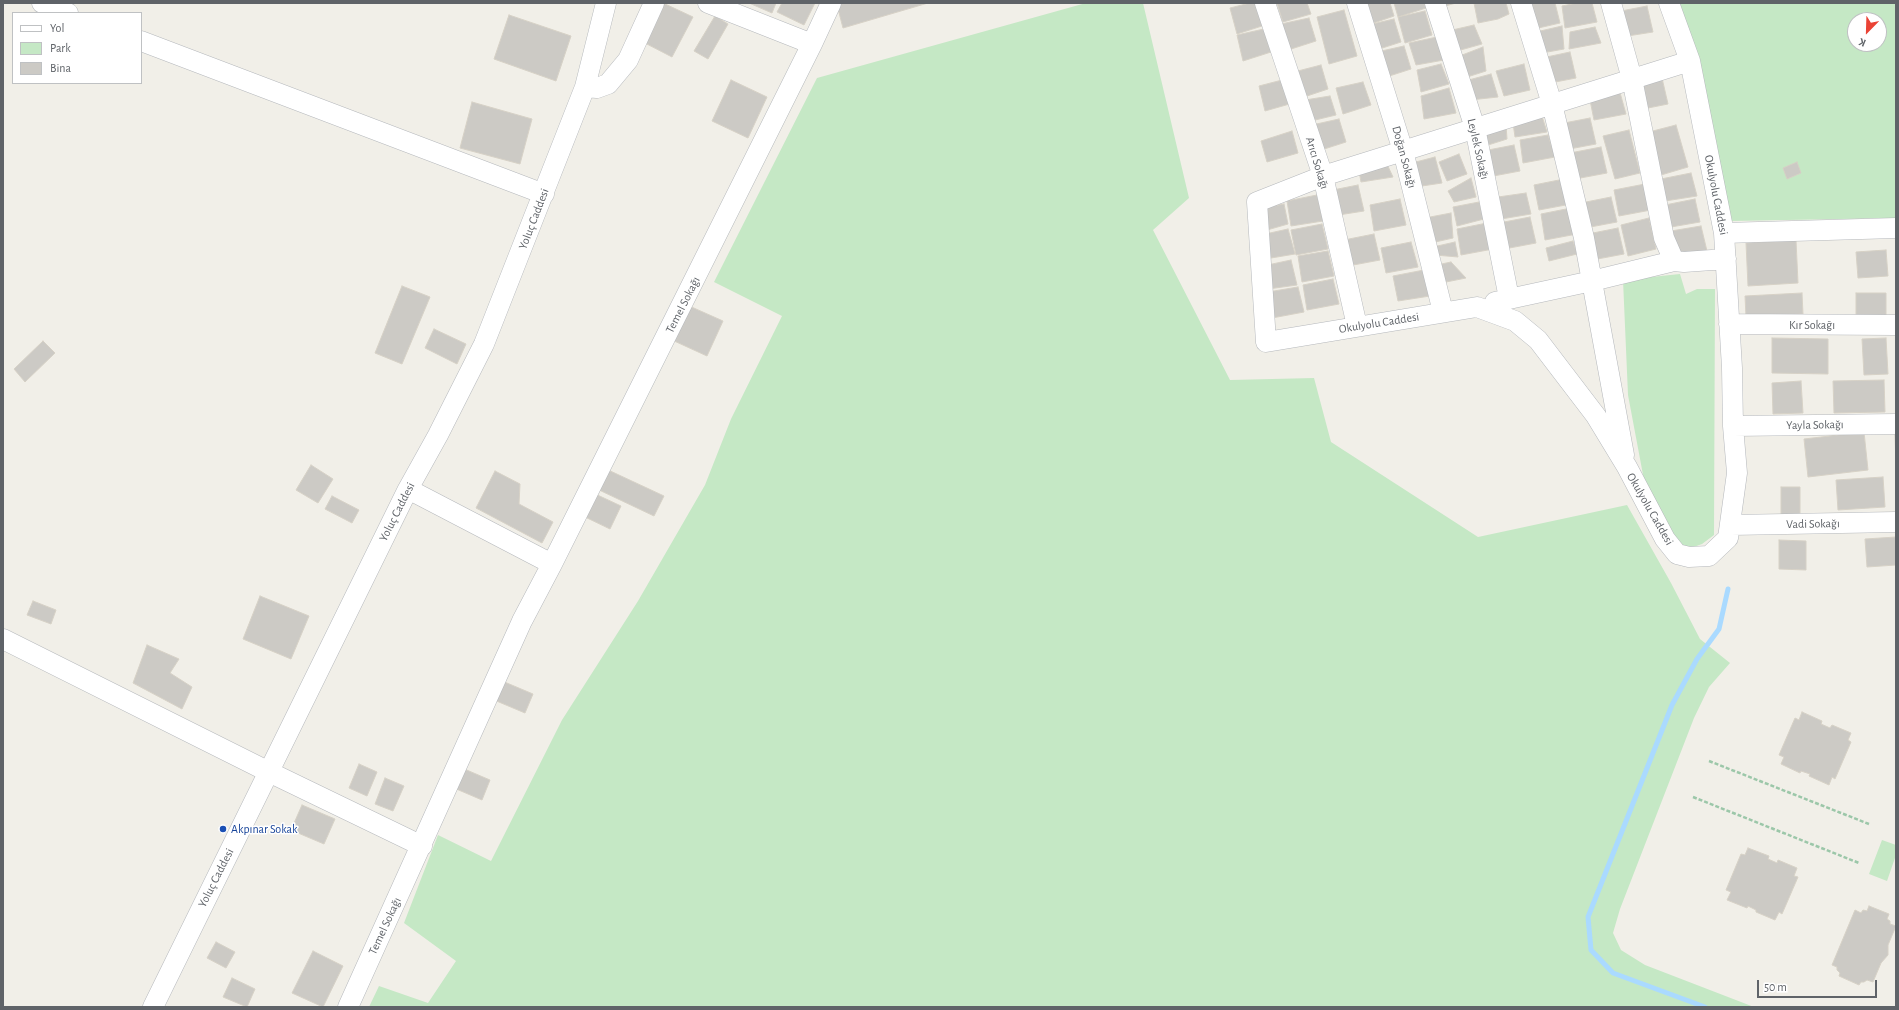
<!DOCTYPE html>
<meta charset="utf-8">
<style>
body{margin:0}
#map{position:relative;width:1899px;height:1010px;overflow:hidden;background:#f1efe8;font-family:"Alegreya Sans",sans-serif}
canvas{display:block}
.frame{position:absolute;inset:0;border:4px solid #5f6368;pointer-events:none}
.legend{position:absolute;left:12px;top:12px;width:130px;height:72px;box-sizing:border-box;background:#fff;border:1px solid #bfc1c3;margin:0;padding:5px 7px;list-style:none;font-size:12px;color:#5f6368}
.legend li{display:flex;align-items:center;gap:8px;height:20px}
.legend b{width:20px;border:1px solid #bfc1c3}
.north{position:absolute;left:1847px;top:12px;width:40px;height:40px;box-sizing:border-box;background:#fff;border:1px solid #bfc1c3;border-radius:50%;rotate:203deg;font-size:11px;font-weight:700;line-height:16px;text-align:center;color:#5f6368}
.north::after{content:'';display:block;margin:auto;width:14px;height:18px;background:#ea4335;clip-path:polygon(50% 0,100% 100%,50% 72%,0 100%)}
.scale{position:absolute;left:1757px;top:980px;width:120px;height:18px;box-sizing:border-box;border:2px solid #5f6368;border-top:0;padding-left:5px;font-size:12px;line-height:14px;white-space:nowrap;color:#5f6368;-webkit-text-stroke:3px #fff;paint-order:stroke}
</style>
<div id="map">
<canvas width="1899" height="1010"></canvas>
<div class="frame"></div>
<ul class="legend">
<li><b style="height:5px;background:#fff"></b>Yol</li>
<li><b style="height:11px;background:#c5e8c5"></b>Park</li>
<li><b style="height:11px;background:#cccac5"></b>Bina</li>
</ul>
<div class="north">K</div>
<div class="scale">50 m</div>
</div>
<script>
const context = document.querySelector('canvas').getContext('2d');
context.lineJoin = 'round';
function fill(path, color) { context.fillStyle = color; context.fill(path, 'evenodd'); }
const poly = rows => new Path2D(rows.map(r => 'M' + r).join(''));
function stroke(path, color, width, dash) { context.strokeStyle = color; context.lineWidth = width; context.lineCap = dash ? 'butt' : 'round'; context.setLineDash(dash || []); context.stroke(path); }
function drawText(font, color, halo, rows, align = 'center') {
  context.font = font + ' "Alegreya Sans",sans-serif'; context.lineWidth = 3; context.setLineDash([]); context.textBaseline = 'middle'; context.strokeStyle = halo; context.fillStyle = color; for (const [text, x, y, turn = 0] of rows) {
    context.save(); context.translate(x, y); context.rotate((+turn || 0) * Math.PI / 180); context.textAlign = isNaN(turn) ? turn : align; if (halo) context.strokeText(text, 0, 0); context.fillText(text, 0, 0); context.restore();
  }
}
fill(poly([
 [1086,3,1143,3,1189,198,1153,230,1230,380,1314,378,1331,442,1478,537,1627,505,1671,583,1700,639,1730,663,1709,687,1694,718,1620,909,1613,933,1621,950,1645,965,1754,1007,369,1007,379,986,428,1003,456,961,404,923,438,835,491,861,562,720,638,601,705,485,731,419,782,316,714,282,817,78],
 [1678,3,1896,3,1896,218,1731,221],
 [1855,20,1879,20,1879,44,1855,44],
 [1680,274,1686,294,1697,289,1715,289,1714,535,1702,544,1691,548,1679,545,1644,480,1628,395,1623,280],
 [1882,840,1896,845,1896,855,1887,881,1869,874]
]), '#c5e8c5');
stroke(poly([
 [1705,1007,1613,973,1591,950,1588,917,1672,705,1697,659,1719,629,1728,589]
]), '#aadaff', 5);
const building = poly([
 [663,3,693,17,672,57,643,42,663,3],
 [749,3,776,3,772,13,749,3],
 [782,3,815,3,804,25,777,12,782,3],
 [845,3,928,3,843,28,837,5,845,3],
 [1250,3,1258,3,1265,25,1237,34,1230,8,1250,3],
 [1277,3,1307,3,1311,14,1283,22,1277,3],
 [1364,3,1390,3,1394,16,1368,25,1364,3],
 [1394,3,1424,3,1426,8,1398,17,1394,3],
 [1444,3,1456,3,1445,6,1444,3],
 [1474,3,1506,3,1509,14,1498,19,1478,23,1474,3],
 [1526,3,1555,3,1560,23,1534,29,1526,3],
 [1577,3,1592,3,1597,22,1565,28,1562,6,1577,3],
 [1647,6,1653,32,1621,37,1616,12,1647,6],
 [1344,10,1357,56,1329,64,1317,17,1344,10],
 [1425,11,1432,35,1405,43,1398,17,1425,11],
 [509,15,571,36,556,81,494,59,509,15],
 [715,16,728,24,708,59,694,51,715,16],
 [1309,18,1316,41,1288,50,1281,24,1309,18],
 [1394,19,1401,42,1373,51,1368,25,1394,19],
 [1474,25,1482,44,1457,51,1448,31,1474,25],
 [1562,26,1564,49,1542,53,1536,32,1562,26],
 [1595,27,1601,43,1569,49,1570,32,1595,27],
 [1264,29,1271,52,1243,61,1237,35,1264,29],
 [1437,37,1444,60,1416,65,1409,43,1437,37],
 [1404,46,1411,69,1383,78,1377,52,1404,46],
 [1483,47,1486,71,1464,78,1457,57,1483,47],
 [1570,52,1576,78,1550,83,1542,58,1570,52],
 [1441,64,1449,84,1421,92,1417,70,1441,64],
 [1524,64,1530,90,1504,96,1496,71,1524,64],
 [1321,65,1328,89,1301,98,1294,72,1321,65],
 [1491,74,1498,97,1470,100,1465,81,1491,74],
 [1662,78,1668,104,1643,109,1637,84,1662,78],
 [1286,79,1293,103,1265,111,1259,86,1286,79],
 [731,80,767,97,748,138,712,121,731,80],
 [1363,82,1371,105,1343,114,1336,88,1363,82],
 [1449,88,1456,113,1424,119,1421,96,1449,88],
 [1619,89,1626,114,1594,120,1589,95,1619,89],
 [1330,96,1336,115,1311,121,1305,100,1330,96],
 [472,102,532,119,520,164,460,148,472,102],
 [1541,113,1547,132,1515,137,1513,123,1541,113],
 [1590,118,1596,144,1564,150,1559,124,1590,118],
 [1339,119,1346,142,1318,151,1312,125,1339,119],
 [1506,125,1507,139,1485,146,1480,134,1506,125],
 [1676,125,1688,167,1661,175,1649,132,1676,125],
 [1629,130,1640,173,1615,179,1603,136,1629,130],
 [1292,131,1298,153,1267,162,1261,141,1292,131],
 [1548,135,1555,157,1523,163,1520,140,1548,135],
 [1514,145,1520,171,1488,177,1483,151,1514,145],
 [1601,147,1607,173,1575,179,1570,153,1601,147],
 [1459,154,1467,174,1447,181,1439,162,1459,154],
 [1435,157,1442,183,1415,187,1412,163,1435,157],
 [1386,162,1393,177,1361,182,1359,171,1386,162],
 [1797,162,1801,173,1787,179,1783,168,1797,162],
 [1691,173,1697,196,1665,201,1661,179,1691,173],
 [1471,178,1476,197,1454,202,1448,191,1471,178],
 [1564,179,1571,204,1539,210,1534,185,1564,179],
 [1645,184,1651,210,1619,216,1614,190,1645,184],
 [1358,185,1364,211,1332,216,1328,191,1358,185],
 [1526,193,1531,214,1501,219,1498,197,1526,193],
 [1317,195,1323,221,1291,226,1287,201,1317,195],
 [1611,197,1617,222,1585,228,1581,203,1611,197],
 [1400,199,1406,225,1374,231,1370,205,1400,199],
 [1695,199,1700,222,1671,227,1665,205,1695,199],
 [1479,202,1484,219,1457,226,1453,207,1479,202],
 [1284,204,1288,224,1267,230,1264,208,1284,204],
 [1571,208,1577,234,1545,240,1541,214,1571,208],
 [1451,213,1453,238,1431,243,1425,218,1451,213],
 [1530,217,1536,243,1504,249,1499,223,1530,217],
 [1649,218,1656,249,1628,256,1621,225,1649,218],
 [1487,223,1493,249,1461,255,1457,229,1487,223],
 [1322,224,1328,249,1296,255,1291,230,1322,224],
 [1701,226,1707,251,1675,257,1671,231,1701,226],
 [1618,228,1624,254,1592,260,1588,234,1618,228],
 [1288,229,1295,254,1265,259,1261,235,1288,229],
 [1374,234,1380,260,1348,266,1344,240,1374,234],
 [1796,240,1798,283,1748,286,1746,243,1796,240],
 [1573,241,1577,254,1549,261,1546,248,1573,241],
 [1411,242,1418,267,1386,273,1381,248,1411,242],
 [1455,242,1458,257,1435,255,1433,247,1455,242],
 [1886,250,1888,276,1858,278,1856,252,1886,250],
 [1328,251,1334,276,1302,282,1298,256,1328,251],
 [1291,260,1297,285,1268,289,1263,266,1291,260],
 [1451,262,1466,278,1441,283,1437,265,1451,262],
 [1424,270,1430,296,1398,301,1393,276,1424,270],
 [1333,279,1339,304,1307,310,1303,285,1333,279],
 [402,286,430,297,402,364,375,353,402,286],
 [1298,287,1304,312,1272,318,1268,292,1298,287],
 [1802,293,1803,314,1746,317,1745,296,1802,293],
 [1856,293,1886,293,1886,317,1856,317,1856,293],
 [687,305,723,321,707,356,672,340,687,305],
 [434,329,466,344,457,364,425,348,434,329],
 [1772,338,1828,339,1828,374,1772,373,1772,338],
 [1886,338,1888,374,1864,375,1862,339,1886,338],
 [43,341,55,353,25,382,14,369,43,341],
 [1884,380,1885,412,1834,413,1833,381,1884,380],
 [1801,381,1803,413,1773,414,1772,383,1801,381],
 [1864,432,1868,470,1808,477,1804,439,1864,432],
 [1895,435,1896,435,1896,466,1895,435],
 [311,465,333,479,318,503,296,490,311,465],
 [606,469,664,496,654,516,597,489,606,469],
 [495,471,520,484,519,504,553,522,542,543,476,508,495,471],
 [1883,477,1885,507,1838,510,1836,480,1883,477],
 [1781,487,1800,487,1800,519,1781,519,1781,487],
 [591,492,621,506,610,529,581,515,591,492],
 [332,496,359,510,352,523,325,509,332,496],
 [1896,537,1896,565,1867,567,1865,539,1896,537],
 [1779,540,1806,541,1806,570,1779,569,1779,540],
 [260,596,309,616,291,659,243,639,260,596],
 [33,601,56,610,51,624,27,615,33,601],
 [147,645,179,659,170,673,192,687,182,709,133,683,147,645],
 [495,678,533,694,525,713,487,697,495,678],
 [1802,712,1822,721,1821,724,1830,728,1832,725,1851,733,1848,740,1851,742,1835,779,1832,777,1829,785,1809,776,1810,774,1801,771,1800,773,1781,764,1784,757,1779,755,1795,718,1799,720,1802,712],
 [359,764,377,772,367,796,349,788,359,764],
 [462,768,490,780,482,800,454,788,462,768],
 [385,778,404,786,393,811,375,804,385,778],
 [302,805,335,819,324,844,291,830,302,805],
 [1748,848,1769,856,1768,859,1777,863,1778,860,1797,868,1794,876,1798,877,1782,914,1779,912,1775,920,1756,912,1756,910,1748,906,1747,908,1727,900,1731,892,1726,890,1741,854,1745,855,1748,848],
 [1869,906,1889,914,1887,919,1890,921,1890,924,1896,926,1888,945,1888,955,1881,963,1873,982,1867,980,1864,982,1861,982,1859,985,1839,976,1840,973,1837,970,1837,967,1832,965,1855,910,1861,913,1863,910,1867,911,1869,906],
 [216,942,235,952,226,968,207,958,216,942],
 [313,951,343,966,323,1007,292,993,313,951],
 [232,978,255,989,247,1007,223,997,232,978]
]);
fill(building, '#cccac5');
stroke(building, '#d6d1c6', 1);
const minor = poly([
 [42,3,68,13],
 [708,3,812,44,831,3],
 [1265,3,1323,176,1357,326],
 [1357,3,1403,151,1443,312],
 [1435,3,1475,128,1509,298],
 [1521,3,1552,104,1584,238,1624,455],
 [1611,3,1632,79,1664,238,1674,261,1684,262,1726,259],
 [1669,3,1690,61,1724,233,1732,368,1733,426,1737,473,1728,538,1709,556,1689,557,1677,554,1665,539,1627,467,1596,416,1538,340,1515,321,1477,307,1266,342,1257,202,1323,176,1690,61],
 [141,41,544,194],
 [585,87,597,88,608,84,628,60,654,3],
 [1724,233,1896,228],
 [1495,302,1592,281,1674,261],
 [1729,324,1896,325],
 [1733,426,1896,424],
 [408,489,552,564],
 [1731,525,1896,522],
 [3,639,269,772,422,846],
 [153,1007,408,489,438,435,484,344,585,87,606,3],
 [348,1007,522,621,552,564,812,44]
]);
stroke(minor, '#b5b8bc', 21);
stroke(poly([
 [1709,761,1869,824],
 [1693,797,1859,863]
]), '#9cc7a9', 2.5, [4, 2]);
stroke(minor, '#fff', 20);
for (const [x, y, r, color] of [
 [223,829,4,"#1a4fb4"]
]) { const dot = new Path2D(); dot.arc(x, y, r, 0, 2 * Math.PI); context.fillStyle = color; context.fill(dot); stroke(dot, '#fff', 1.5); }
drawText('12px', '#5f6368', '#fff', [
 ["Leylek Sokağı",1478,149,77],
 ["Doğan Sokağı",1404,157,75],
 ["Arıcı Sokağı",1317,163,73],
 ["Okulyolu Caddesi",1716,195,79],
 ["Yoluç Caddesi",534,219,-69],
 ["Temel Sokağı",683,305,-63],
 ["Okulyolu Caddesi",1379,323,-9],
 ["Kır Sokağı",1812,325],
 ["Yayla Sokağı",1815,425,-1],
 ["Okulyolu Caddesi",1650,509,60],
 ["Yoluç Caddesi",397,512,-63],
 ["Vadi Sokağı",1813,524,-1],
 ["Yoluç Caddesi",216,878,-63],
 ["Temel Sokağı",385,926,-65]
]);
drawText('12px', '#164399', '#fff', [
 ["Akpınar Sokak",231,829]
], 'left');
</script>
